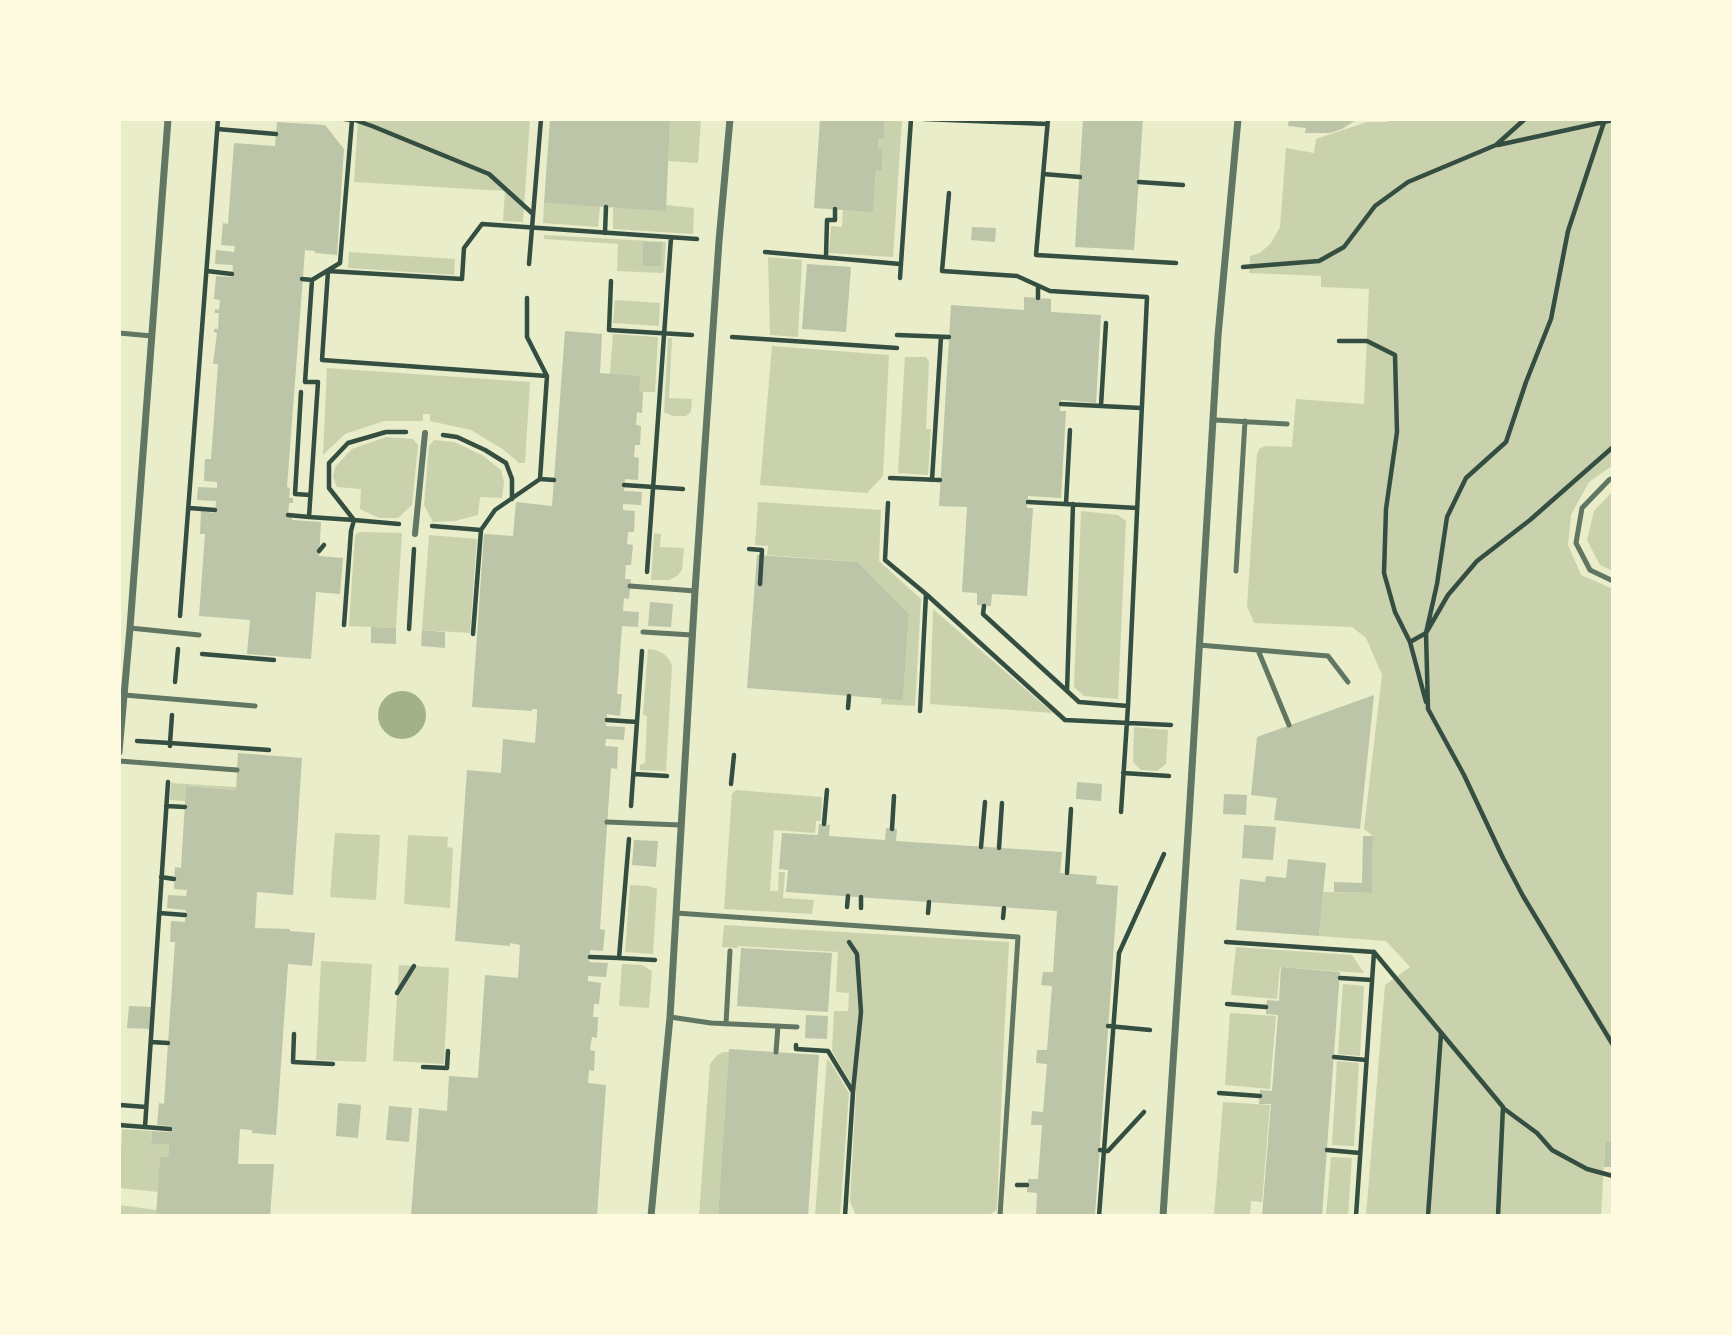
<!DOCTYPE html>
<style>
body{margin:0}
#map{position:relative;width:1732px;height:1335px;overflow:hidden;background:#e9edc9;font-family:Manrope,sans-serif}
canvas{display:block}
.frame{position:absolute;inset:0;border:121px solid #fefae0;pointer-events:none}
</style>
<div id="map">
<canvas width="1732" height="1335"></canvas>
<div class="frame"></div>
</div>
<script>
const context = document.querySelector('canvas').getContext('2d');
context.lineJoin = 'round';
function fill(path, color) { context.fillStyle = color; context.fill(path, 'evenodd'); }
const poly = rows => new Path2D(rows.map(r => 'M' + r).join(''));
function stroke(path, color, width, dash) { context.strokeStyle = color; context.lineWidth = width; context.lineCap = dash ? 'butt' : 'round'; context.setLineDash(dash || []); context.stroke(path); }
fill(poly([
 [358,119,530,119,523,222,503,221,505,191,354,182],
 [670,119,701,119,698,163,668,161],
 [885,119,902,119,893,257,829,253,831,226,842,227,843,210,873,211,876,170,882,169,883,150,878,149,878,138,884,138],
 [1389,119,1613,119,1613,465,1589,482,1571,515,1568,545,1581,575,1613,589,1613,1142,1605,1142,1601,1216,1366,1216,1385,985,1410,967,1386,941,1319,936,1323,892,1372,893,1373,836,1364,829,1382,675,1366,638,1352,627,1254,623,1247,606,1257,454,1260,448,1267,446,1292,447,1296,399,1364,404,1369,289,1321,287,1321,276,1249,273,1250,256,1260,253,1271,243,1280,227,1286,148,1314,153,1316,139,1367,122,1388,122],
 [544,203,600,206,598,227,543,223],
 [666,205,694,208,693,234,613,229,613,208],
 [544,235,666,242,664,271,662,273,617,271,618,244,544,239],
 [349,252,455,259,454,275,348,268],
 [768,257,802,260,798,337,770,335],
 [615,300,660,303,659,326,613,323],
 [613,334,658,337,655,392,639,392,610,374],
 [668,338,672,338,669,398,692,399,691,412,686,416,673,416,664,412],
 [772,346,889,355,883,476,867,493,760,485],
 [905,357,926,357,929,362,926,429,931,429,928,475,898,473],
 [327,368,530,382,525,463,519,463,504,450,471,430,430,421,430,414,423,414,423,421,384,421,345,434,323,455],
 [386,437,413,439,418,445,412,505,398,518,379,518,360,509,361,489,337,487,333,477,335,467,352,449],
 [434,440,454,442,482,455,501,470,504,482,502,498,480,497,478,515,455,521,433,522,424,505,429,446],
 [1613,491,1613,571,1600,565,1587,540,1594,511],
 [758,502,881,510,879,561,921,599,915,706,881,704,882,698,903,699,909,614,858,562,767,555,768,546,755,545],
 [1081,511,1118,515,1126,521,1118,699,1084,696,1074,687],
 [360,532,402,533,396,628,349,626,355,535],
 [654,533,661,534,660,547,684,548,682,570,677,576,669,580,651,580],
 [429,535,477,539,470,633,422,630],
 [933,609,1053,713,930,704],
 [648,649,656,650,664,654,669,659,672,666,666,771,640,770,640,765,645,763,647,716,643,715],
 [1134,727,1168,730,1166,764,1157,771,1141,770,1133,762],
 [171,783,236,787,236,790,186,786,185,801,170,800],
 [736,790,822,797,821,821,816,821,815,833,774,830,770,891,778,891,779,872,785,872,783,898,814,900,812,914,724,909,732,794],
 [335,833,380,835,376,900,330,897],
 [408,835,448,837,447,847,453,848,450,908,404,904],
 [630,885,648,886,657,889,653,954,625,952],
 [724,925,1009,942,1004,1038,997,1210,987,1216,856,1216,850,1201,856,1092,832,1051,834,1011,848,1011,849,993,836,992,838,952,738,946,737,948,722,947],
 [1236,947,1352,955,1364,973,1280,967,1277,999,1231,995],
 [321,961,372,964,366,1062,316,1060],
 [622,964,642,965,652,971,649,1008,619,1006],
 [399,965,449,968,444,1064,393,1061],
 [1343,984,1364,986,1360,1056,1338,1054],
 [1230,1013,1276,1016,1270,1089,1225,1085],
 [724,1052,729,1052,718,1216,699,1216,710,1064,717,1055],
 [827,1059,831,1063,849,1093,840,1216,815,1216],
 [1337,1061,1359,1063,1354,1146,1332,1145],
 [1223,1102,1270,1105,1262,1202,1251,1201,1250,1216,1214,1216],
 [122,1129,152,1131,151,1144,169,1145,168,1157,160,1157,158,1192,119,1188],
 [1331,1157,1352,1158,1348,1216,1326,1216],
 [119,1205,157,1210,156,1216,119,1216]
]), '#cad2ad');
fill(poly([
 '378 715a24 24 0 1 1 48 0a24 24 0 1 1-48 0Z'
]), '#a3b18a');
fill(poly([
 [550,119,670,119,666,211,544,203],
 [820,119,885,119,884,139,878,138,878,149,883,149,882,170,876,170,873,212,814,208],
 [1083,119,1143,119,1134,250,1075,247],
 [1289,119,1358,119,1342,129,1330,133,1305,133,1306,128,1288,126],
 [277,122,325,125,344,149,337,255,315,253,315,251,305,250,287,487,290,488,289,498,293,498,293,503,289,503,288,516,292,517,292,520,321,522,319,556,343,558,340,594,316,592,311,659,247,654,250,620,199,616,205,534,200,534,201,511,215,513,216,501,197,500,198,487,217,488,217,482,204,481,205,459,211,459,218,364,213,364,217,333,214,332,214,329,218,329,219,313,215,313,215,309,219,310,220,300,214,299,216,276,232,277,233,265,215,264,216,250,234,252,235,246,221,245,223,223,228,224,234,143,275,146],
 [972,227,996,228,995,242,971,240],
 [643,242,662,242,661,266,643,266],
 [807,264,851,267,846,332,802,329],
 [1024,297,1051,299,1051,312,1101,315,1096,403,1061,400,1060,411,1066,411,1061,498,1028,496,1027,508,1033,508,1027,596,992,594,991,606,977,605,977,593,962,592,967,507,939,506,951,305,1024,310],
 [565,331,602,334,600,373,640,376,639,392,643,392,642,413,637,412,636,425,641,426,640,445,635,445,634,457,639,458,638,480,625,479,624,491,642,492,641,505,623,504,623,510,635,511,634,532,628,532,627,544,633,545,631,565,626,565,625,579,631,579,629,599,624,598,623,611,639,612,638,627,622,626,617,694,622,694,620,716,607,714,606,726,625,727,624,740,606,739,605,746,618,747,617,769,611,768,600,929,605,930,603,951,590,950,589,962,608,963,606,977,588,976,588,981,601,983,599,1004,594,1004,593,1017,598,1017,597,1038,592,1037,590,1050,595,1051,594,1071,589,1070,588,1083,606,1085,597,1216,411,1216,419,1108,447,1111,449,1076,478,1078,485,975,518,978,520,945,510,943,510,946,455,941,467,770,501,773,503,739,535,743,537,716,537,709,532,709,532,711,472,707,484,534,513,536,516,502,552,506],
 [757,555,858,562,909,614,903,700,747,688],
 [650,602,673,604,671,627,648,626],
 [371,627,396,628,396,644,371,643],
 [422,630,445,632,445,648,421,646],
 [1374,695,1360,829,1274,820,1277,798,1251,795,1257,737],
 [238,753,302,758,293,895,257,892,255,928,290,929,290,931,315,933,312,966,288,964,276,1135,252,1133,252,1130,240,1129,238,1164,274,1164,270,1216,156,1216,160,1157,168,1157,169,1145,151,1144,152,1131,170,1132,170,1126,157,1125,159,1103,164,1104,168,1043,175,942,170,942,171,921,185,922,186,910,167,908,168,895,186,896,187,890,174,889,175,867,181,868,186,786,236,790],
 [1077,782,1102,784,1101,801,1076,799],
 [1224,794,1247,795,1246,815,1223,814],
 [819,824,830,825,829,836,885,840,886,828,897,829,896,841,1062,852,1060,873,1097,876,1096,884,1118,886,1095,1216,1036,1216,1037,1193,1027,1192,1028,1179,1038,1179,1042,1125,1031,1125,1032,1111,1043,1112,1047,1064,1036,1063,1037,1050,1047,1050,1052,986,1041,985,1043,972,1053,972,1057,911,786,892,788,870,779,869,782,833,818,835],
 [1244,825,1276,827,1273,860,1242,858],
 [1363,836,1373,836,1372,893,1334,892,1334,882,1362,883],
 [634,840,658,841,656,867,632,865],
 [1288,859,1326,863,1319,936,1236,930,1240,879,1265,882,1266,876,1286,878],
 [741,948,832,953,828,1012,737,1006],
 [1281,967,1340,972,1322,1216,1262,1216,1271,1104,1259,1104,1260,1090,1272,1091,1278,1015,1266,1014,1266,1007,1267,1000,1279,1001],
 [129,1006,151,1007,150,1029,127,1028],
 [806,1015,828,1016,827,1039,805,1038],
 [729,1049,819,1055,808,1216,718,1216],
 [338,1103,361,1105,358,1138,336,1136],
 [389,1106,412,1108,409,1142,386,1140],
 [1605,1141,1613,1142,1613,1167,1604,1167]
]), '#bcc5a7');
stroke(poly([
 [344,119,352,120,340,263,312,280,305,382,318,382,309,517,354,520,351,531,344,625],
 [352,119,372,126,489,174,533,214],
 [924,119,1047,124],
 [1048,119,1036,255,1176,263],
 [217,129,276,134],
 [1498,145,1613,120],
 [1043,174,1080,177],
 [1139,182,1183,185],
 [949,193,942,271,1017,276,1050,291,1147,297,1128,706,1079,702,983,614,984,606],
 [605,233,606,207],
 [765,252,900,264],
 [826,257,827,220,835,220,835,209],
 [529,264,541,119],
 [1243,267,1319,261,1344,247,1375,206,1408,182,1496,145,1525,119],
 [207,271,232,274],
 [900,278,911,119],
 [302,279,312,280],
 [611,281,609,330,692,335],
 [1038,298,1038,286],
 [897,335,949,337],
 [732,337,897,348],
 [1339,341,1367,341,1395,355,1397,432,1386,509,1384,573,1395,612,1410,642,1426,702],
 [547,376,322,360,328,271,462,279,464,248,482,224,697,239],
 [301,392,295,494,310,495],
 [1061,404,1141,408],
 [1101,406,1106,323],
 [443,435,457,437,485,450,506,463,512,479,512,499],
 [1613,447,1530,520,1477,561,1448,595,1426,633,1428,709,1464,775,1503,858,1523,896,1613,1045],
 [890,478,940,480],
 [540,479,554,480],
 [932,480,941,337],
 [624,485,683,489],
 [1028,502,1137,508],
 [888,503,885,560,926,594,920,711],
 [1066,504,1070,430],
 [189,508,215,510],
 [288,515,309,517],
 [399,524,354,520,329,488,329,463,348,443,386,432,406,432],
 [432,526,481,530],
 [749,549,762,550,760,584],
 [319,551,324,545],
 [647,572,671,238],
 [926,594,1065,720,1171,725],
 [180,616,218,119],
 [409,629,414,549],
 [473,634,481,530,495,510,540,479,547,376,527,337,527,298],
 [1410,642,1426,633,1437,584,1447,517,1466,478,1506,442,1526,382,1551,319,1568,231,1605,119],
 [202,654,274,660],
 [175,682,178,649],
 [1067,691,1073,504],
 [848,708,849,696],
 [607,720,637,722],
 [137,741,170,743,172,715],
 [170,746,170,743,269,750],
 [1123,773,1169,776],
 [634,774,667,776],
 [731,784,734,755],
 [166,806,185,807],
 [631,806,642,651],
 [1121,812,1128,706],
 [824,824,827,790],
 [892,829,894,796],
 [629,839,619,958,655,960],
 [981,847,985,802],
 [999,848,1002,803],
 [1067,873,1071,809],
 [161,877,174,879],
 [847,907,848,896],
 [861,908,861,897],
 [159,913,185,915],
 [928,913,929,902],
 [1003,918,1004,908],
 [849,942,857,954,861,1012,853,1091],
 [1226,942,1374,952,1356,1216],
 [1374,952,1503,1107,1498,1216],
 [590,957,619,958],
 [1340,978,1372,980],
 [397,993,414,966],
 [1227,1004,1266,1007],
 [1108,1026,1150,1030],
 [294,1034,293,1062,333,1064],
 [151,1042,168,1043],
 [796,1045,796,1049,828,1051,853,1092,845,1216],
 [1334,1057,1366,1060],
 [423,1067,447,1068,448,1051],
 [1219,1093,1260,1096],
 [120,1105,146,1107],
 [1503,1108,1537,1133,1552,1150,1587,1169,1613,1176],
 [119,1125,170,1129],
 [145,1127,168,782],
 [1100,1150,1108,1151,1144,1112],
 [1327,1150,1360,1153],
 [1017,1185,1027,1185],
 [1099,1216,1119,953,1164,854],
 [1428,1216,1441,1033]
]), '#344e41', 4.5);
stroke(poly([
 [119,333,152,336],
 [1215,420,1287,424],
 [1613,478,1609,480,1582,508,1576,543,1590,570,1613,581],
 [1236,571,1245,421],
 [630,586,695,591],
 [130,628,199,635],
 [643,632,692,635],
 [1199,645,1328,656,1348,682],
 [1258,650,1289,725],
 [124,695,255,706],
 [119,761,237,770],
 [607,822,680,825],
 [676,913,1018,937,1000,1216],
 [670,1017,711,1023,797,1027],
 [726,1024,730,951],
 [776,1052,778,1026]
]), '#617663', 5);
stroke(poly([
 [415,534,425,433]
]), '#617663', 6);
stroke(poly([
 [119,752,130,628,168,119],
 [651,1216,670,1017,695,591,719,241,730,119],
 [1163,1216,1189,818,1218,336,1238,119]
]), '#617663', 7);
</script>
